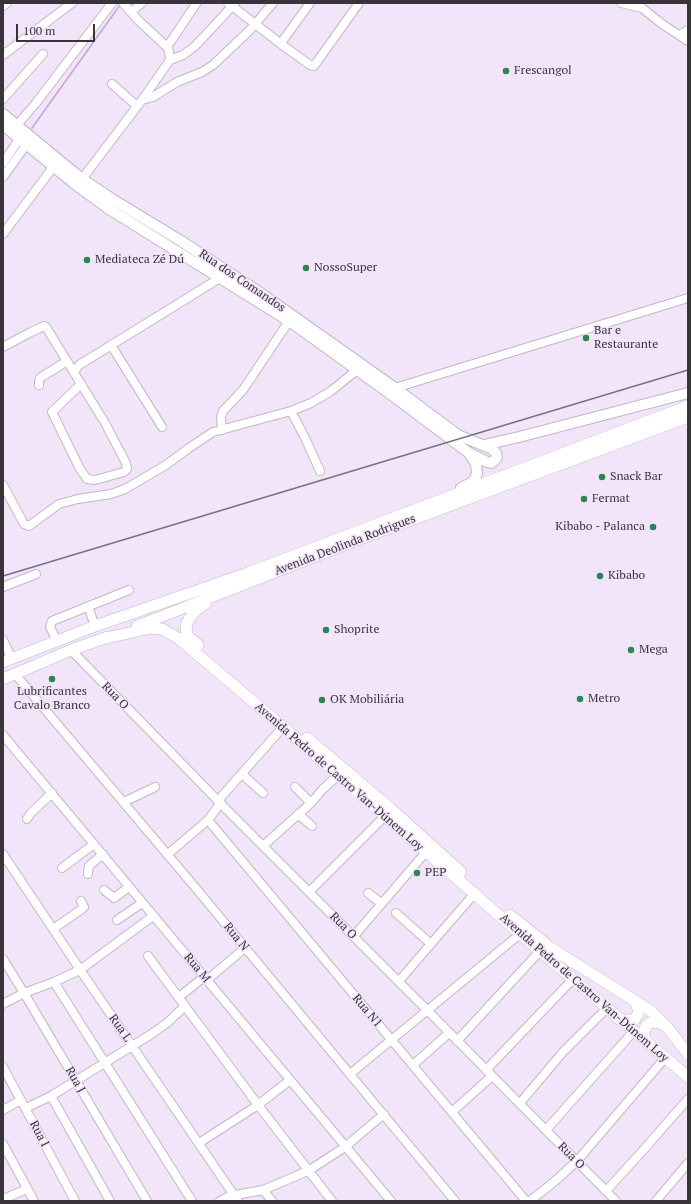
<!DOCTYPE html>
<meta charset="utf-8">
<style>
body{margin:0}
#map{position:relative;width:691px;height:1204px;overflow:hidden;background:#f2e5fa;font-family:"PT Serif",serif}
canvas{display:block}
.frame{position:absolute;inset:0;border:4px solid #39343c;pointer-events:none}
.scale{position:absolute;left:16px;top:24px;width:79px;height:18px;box-sizing:border-box;border:2px solid #39343c;border-top:0;padding-left:5px;font-size:12px;line-height:14px;white-space:nowrap;color:#39343c;-webkit-text-stroke:3px #f2e5fa;paint-order:stroke}
</style>
<div id="map">
<canvas width="691" height="1204"></canvas>
<div class="frame"></div>
<div class="scale">100 m</div>
</div>
<script>
const context = document.querySelector('canvas').getContext('2d');
context.lineJoin = 'round';
const poly = rows => new Path2D(rows.map(r => 'M' + r).join(''));
function stroke(path, color, width, dash) { context.strokeStyle = color; context.lineWidth = width; context.lineCap = dash ? 'butt' : 'round'; context.setLineDash(dash || []); context.stroke(path); }
function drawText(font, color, halo, rows, align = 'center') {
  context.font = font + ' "PT Serif",serif'; context.lineWidth = 3; context.setLineDash([]); context.textBaseline = 'middle'; context.strokeStyle = halo; context.fillStyle = color; for (const [text, x, y, turn = 0] of rows) {
    context.save(); context.translate(x, y); context.rotate((+turn || 0) * Math.PI / 180); context.textAlign = isNaN(turn) ? turn : align; if (halo) context.strokeText(text, 0, 0); context.fillText(text, 0, 0); context.restore();
  }
}
stroke(poly([
 [32,128,120,5]
]), '#c5a1d9', 1.5);
const minor = poly([
 [228,3,285,47,310,65,314,66,359,3],
 [621,3,642,8,662,24,688,41],
 [3,6,7,3],
 [131,12,142,3],
 [679,35,688,30],
 [281,43,310,3],
 [167,47,196,4],
 [3,55,72,3],
 [170,60,183,55,194,47,214,26,235,3],
 [112,84,137,106],
 [3,99,43,54],
 [142,100,153,97,177,82,202,72,213,65,250,30,273,3],
 [17,125,36,103,112,3],
 [3,163,20,138],
 [3,177,27,144],
 [82,179,142,100,170,60,169,51,167,47,138,20,123,3],
 [3,234,54,166],
 [111,345,162,427],
 [3,347,31,332,44,326,46,327,105,423,126,463,127,469,124,472,95,480,87,479,80,469,52,412,81,384],
 [74,372,79,365,220,278],
 [39,385,39,381,40,378,67,361],
 [395,388,688,298],
 [291,411,306,440,320,471],
 [222,430,221,417,223,411,243,390,289,321],
 [3,485,24,524,29,526,59,504,78,499,111,494,125,489,166,465,189,448,213,432,291,411,311,403,331,391,357,370],
 [3,587,36,574],
 [88,606,95,626],
 [3,640,12,659],
 [57,641,50,627,52,621,129,590],
 [71,650,228,811,428,1011,616,1201],
 [15,674,194,886,455,1201],
 [3,735,391,1201],
 [242,774,263,793],
 [295,787,311,803],
 [124,802,155,787],
 [298,814,312,826],
 [27,819,31,813,52,793],
 [208,820,526,1201],
 [263,846,311,803,322,790,338,775],
 [3,854,85,977,238,1201],
 [168,854,208,820,217,808,222,796,283,727],
 [62,868,94,844],
 [88,874,89,866,103,854],
 [104,890,114,898,129,887],
 [309,892,385,816],
 [368,893,381,903],
 [396,913,431,944],
 [117,920,142,903],
 [53,929,82,909,84,907,81,901],
 [354,936,426,852],
 [148,956,258,1105,332,1201],
 [3,959,24,993,147,1201],
 [207,980,245,948],
 [399,981,474,894],
 [54,982,192,1201],
 [179,997,204,977],
 [3,1004,24,993,54,982,80,970,153,916],
 [457,1041,540,951],
 [413,1065,449,1033],
 [3,1067,75,1201],
 [486,1070,573,979],
 [350,1074,520,934],
 [51,1096,110,1201],
 [520,1103,563,1052,607,1008],
 [26,1108,51,1096,150,1035,167,1023,185,1006],
 [3,1110,21,1100],
 [452,1112,492,1076],
 [546,1130,633,1032],
 [199,1143,258,1105,290,1080],
 [3,1144,34,1201],
 [263,1190,272,1201],
 [606,1191,646,1147,688,1099],
 [3,1199,27,1189],
 [220,1201,230,1196,263,1190,308,1171,345,1147,384,1114],
 [530,1201,554,1182,577,1161,665,1058],
 [656,1201,688,1163]
]);
const major = poly([
 [3,114,82,179,112,199,181,241,262,294,395,388,458,435,492,449,496,453,497,457,495,460,491,463,487,462,469,453,389,393,289,321,109,209,76,185,3,125],
 [484,445,519,437,688,393],
 [461,488,471,483,475,479,477,473,476,464,469,453]
]);
const highway = poly([
 [137,626,355,541,688,417],
 [102,639,151,628,162,629,178,638,283,727,540,951,688,1077],
 [198,645,187,635,186,625,191,616,196,610,206,603],
 [3,662,95,626,248,573,688,406],
 [3,679,71,650,108,637],
 [307,738,390,808,461,872],
 [510,915,551,948,651,1011,667,1027,688,1054],
 [619,1019,631,1021,635,1019,638,1014,639,1010,634,1000],
 [646,1042,643,1034,646,1026,649,1023,653,1022,660,1023,667,1027]
]);
stroke(minor, '#c2b6c9', 10);
stroke(major, '#c2b6c9', 12);
stroke(highway, '#c2b6c9', 12);
stroke(minor, '#fff', 8);
stroke(major, '#fff', 10);
stroke(highway, '#fff', 11);
stroke(poly([
 [3,576,688,370]
]), '#79717e', 1.5);
for (const [x, y, r, color] of [
 [506,71,4,"#2c8458"],
 [87,260,4,"#2c8458"],
 [306,268,4,"#2c8458"],
 [586,338,4,"#2c8458"],
 [602,477,4,"#2c8458"],
 [584,499,4,"#2c8458"],
 [653,527,4,"#2c8458"],
 [600,576,4,"#2c8458"],
 [326,630,4,"#2c8458"],
 [631,650,4,"#2c8458"],
 [52,679,4,"#2c8458"],
 [580,699,4,"#2c8458"],
 [322,700,4,"#2c8458"],
 [417,873,4,"#2c8458"]
]) { const dot = new Path2D(); dot.arc(x, y, r, 0, 2 * Math.PI); context.fillStyle = color; context.fill(dot); stroke(dot, '#f2e5fa', 1.5); }
drawText('12px', '#39343c', '#f2e5fa', [
 ["Frescangol",514,71],
 ["Mediateca Zé Dú",95,260],
 ["NossoSuper",314,268],
 ["Bar e",594,331],
 ["Restaurante",594,345],
 ["Snack Bar",610,477],
 ["Fermat",592,499],
 ["Kibabo - Palanca",645,527,"right"],
 ["Kibabo",608,576],
 ["Shoprite",334,630],
 ["Mega",639,650],
 ["Lubrificantes",52,692,"center"],
 ["Cavalo Branco",52,706,"center"],
 ["Metro",588,699],
 ["OK Mobiliária",330,700],
 ["PEP",425,873]
], 'left');
drawText('12px', '#39343c', '#f2e5fa', [
 ["Rua dos Comandos",242,281,34],
 ["Avenida Deolinda Rodrigues",345,545,-21],
 ["Rua O",115,696,46],
 ["Avenida Pedro de Castro Van-Dúnem Loy",339,777,41],
 ["Rua O",343,926,45],
 ["Rua N",236,937,51],
 ["Rua M",197,968,50],
 ["Avenida Pedro de Castro Van-Dúnem Loy",584,988,41],
 ["Rua N1",367,1011,50],
 ["Rua L",120,1028,55],
 ["Rua J",75,1080,60],
 ["Rua I",39,1134,62],
 ["Rua O",571,1156,45]
]);
</script>
